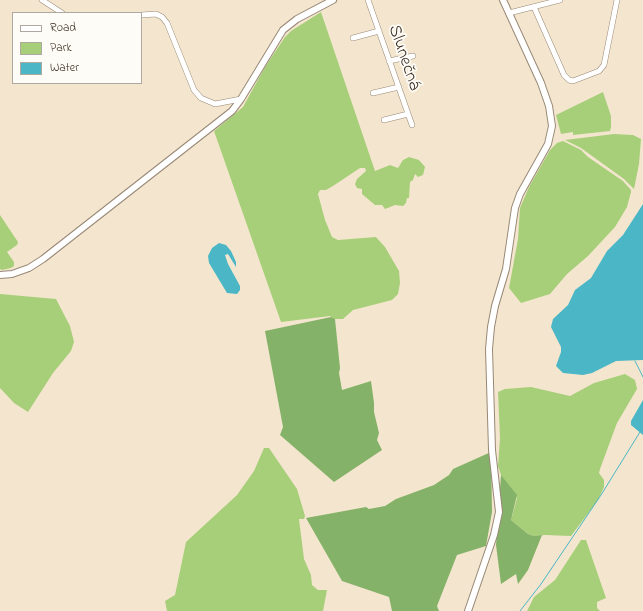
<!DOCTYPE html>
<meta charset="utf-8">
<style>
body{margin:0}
#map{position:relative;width:643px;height:611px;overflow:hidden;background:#f4e6ce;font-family:"Indie Flower",sans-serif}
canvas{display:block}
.legend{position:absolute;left:12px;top:12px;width:130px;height:72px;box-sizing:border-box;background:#fdfcf7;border:1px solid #afa8a0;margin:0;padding:5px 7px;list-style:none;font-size:12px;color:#3b2a1e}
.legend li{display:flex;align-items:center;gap:8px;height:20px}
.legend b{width:20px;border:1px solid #afa8a0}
</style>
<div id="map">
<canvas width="643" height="611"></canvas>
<ul class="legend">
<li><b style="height:5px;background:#fff"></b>Road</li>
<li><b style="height:11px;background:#a7cf79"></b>Park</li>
<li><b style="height:11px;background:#4ab6c6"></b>Water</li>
</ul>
</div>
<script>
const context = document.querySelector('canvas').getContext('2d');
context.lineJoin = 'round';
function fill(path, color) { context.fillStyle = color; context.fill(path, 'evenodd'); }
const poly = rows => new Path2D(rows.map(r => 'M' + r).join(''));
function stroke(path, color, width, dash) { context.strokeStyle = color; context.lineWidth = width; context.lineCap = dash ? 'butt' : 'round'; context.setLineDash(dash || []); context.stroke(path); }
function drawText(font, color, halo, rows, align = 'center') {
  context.font = font + ' "Indie Flower",sans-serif'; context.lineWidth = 3.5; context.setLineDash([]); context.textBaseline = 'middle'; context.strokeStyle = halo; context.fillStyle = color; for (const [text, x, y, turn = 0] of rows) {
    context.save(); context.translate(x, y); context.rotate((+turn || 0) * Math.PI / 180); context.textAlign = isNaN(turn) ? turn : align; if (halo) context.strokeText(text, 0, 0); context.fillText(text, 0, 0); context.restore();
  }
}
fill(poly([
 [321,12,375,171,390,165,398,168,403,160,409,157,419,160,425,167,423,175,418,177,415,174,413,180,410,182,409,198,407,198,406,203,403,206,395,205,385,209,382,205,375,205,362,194,362,189,357,188,355,184,357,179,366,171,365,168,360,168,333,186,326,190,320,190,318,194,325,220,332,237,338,240,376,237,385,247,399,271,400,283,398,294,392,300,353,310,343,319,334,319,330,316,281,322,214,131,243,107,265,67,285,37,291,31],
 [603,92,611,116,611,127,610,131,573,135,573,132,561,134,556,115],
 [614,134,633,135,641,139,639,164,634,189,624,179,581,148,565,140],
 [563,141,581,150,588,157,623,181,631,190,631,192,627,207,615,227,588,256,567,274,550,294,521,303,509,288,518,239,520,208,529,187,550,150,557,143],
 [0,215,18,242,17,245,7,252,14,262,14,266,11,268,2,270,0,269],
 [0,294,56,299,70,326,74,342,71,351,53,373,28,412,14,403,0,388],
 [625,374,635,380,637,389,617,423,600,469,599,473,604,480,604,487,598,500,571,536,545,535,534,536,528,534,511,520,517,498,501,475,498,466,500,438,498,392,505,389,531,387,570,396,594,383],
 [264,448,269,448,297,489,305,516,304,519,299,519,304,559,311,575,312,585,318,590,327,590,323,611,167,611,165,601,175,595,186,542,237,495,254,471],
 [581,540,586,540,606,598,597,602,597,608,600,611,527,611,534,597,555,580]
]), '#a7cf79');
fill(poly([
 [331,317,335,319,340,368,339,373,342,390,371,381,374,403,374,412,379,433,377,440,382,450,334,482,280,435,283,427,265,331],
 [491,452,492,512,486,546,457,555,437,606,439,611,392,611,389,597,342,581,306,518,366,507,369,509,385,506,396,499,434,485,449,475,453,469],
 [501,475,517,495,511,520,528,534,534,536,542,535,528,570,518,584,516,574,501,584,496,545]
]), '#85b269');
fill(poly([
 [643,204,643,360,616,361,592,373,583,375,563,373,556,366,561,352,561,347,551,327,553,319,568,305,575,290,591,278,607,251,623,235],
 [219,243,226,245,231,251,236,262,236,267,228,254,225,255,228,264,240,286,240,290,237,294,227,293,209,263,208,256,212,248],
 [643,400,643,435,631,425,631,421]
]), '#4ab6c6');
stroke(poly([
 [635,361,643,377],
 [520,611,541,584,601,495,640,432]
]), '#4ab6c6', 1);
const minor = poly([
 [42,0,62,13],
 [368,0,412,125],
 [534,7,564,75,569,80,573,81,599,71,604,65,617,0],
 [509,13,560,0],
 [141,15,156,14,162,17,167,23,194,90,201,98,215,104,241,99],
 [353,38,379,31],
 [389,61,413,56],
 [373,93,399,87],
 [384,120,408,114]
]);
const tertiary = poly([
 [0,275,12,274,29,268,43,259,232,111,241,99,283,30,297,19,333,0],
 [468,611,494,535,499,512,492,450,489,349,491,327,495,306,506,269,515,208,520,194,548,144,552,126,549,106,541,83,503,0]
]);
stroke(minor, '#988876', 6);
stroke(tertiary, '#988876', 8);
stroke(minor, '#fff', 5);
stroke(tertiary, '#fff', 6);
drawText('18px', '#3b2a1e', '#fdfcf7', [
 ["Slunečná",403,58,71]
]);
</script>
